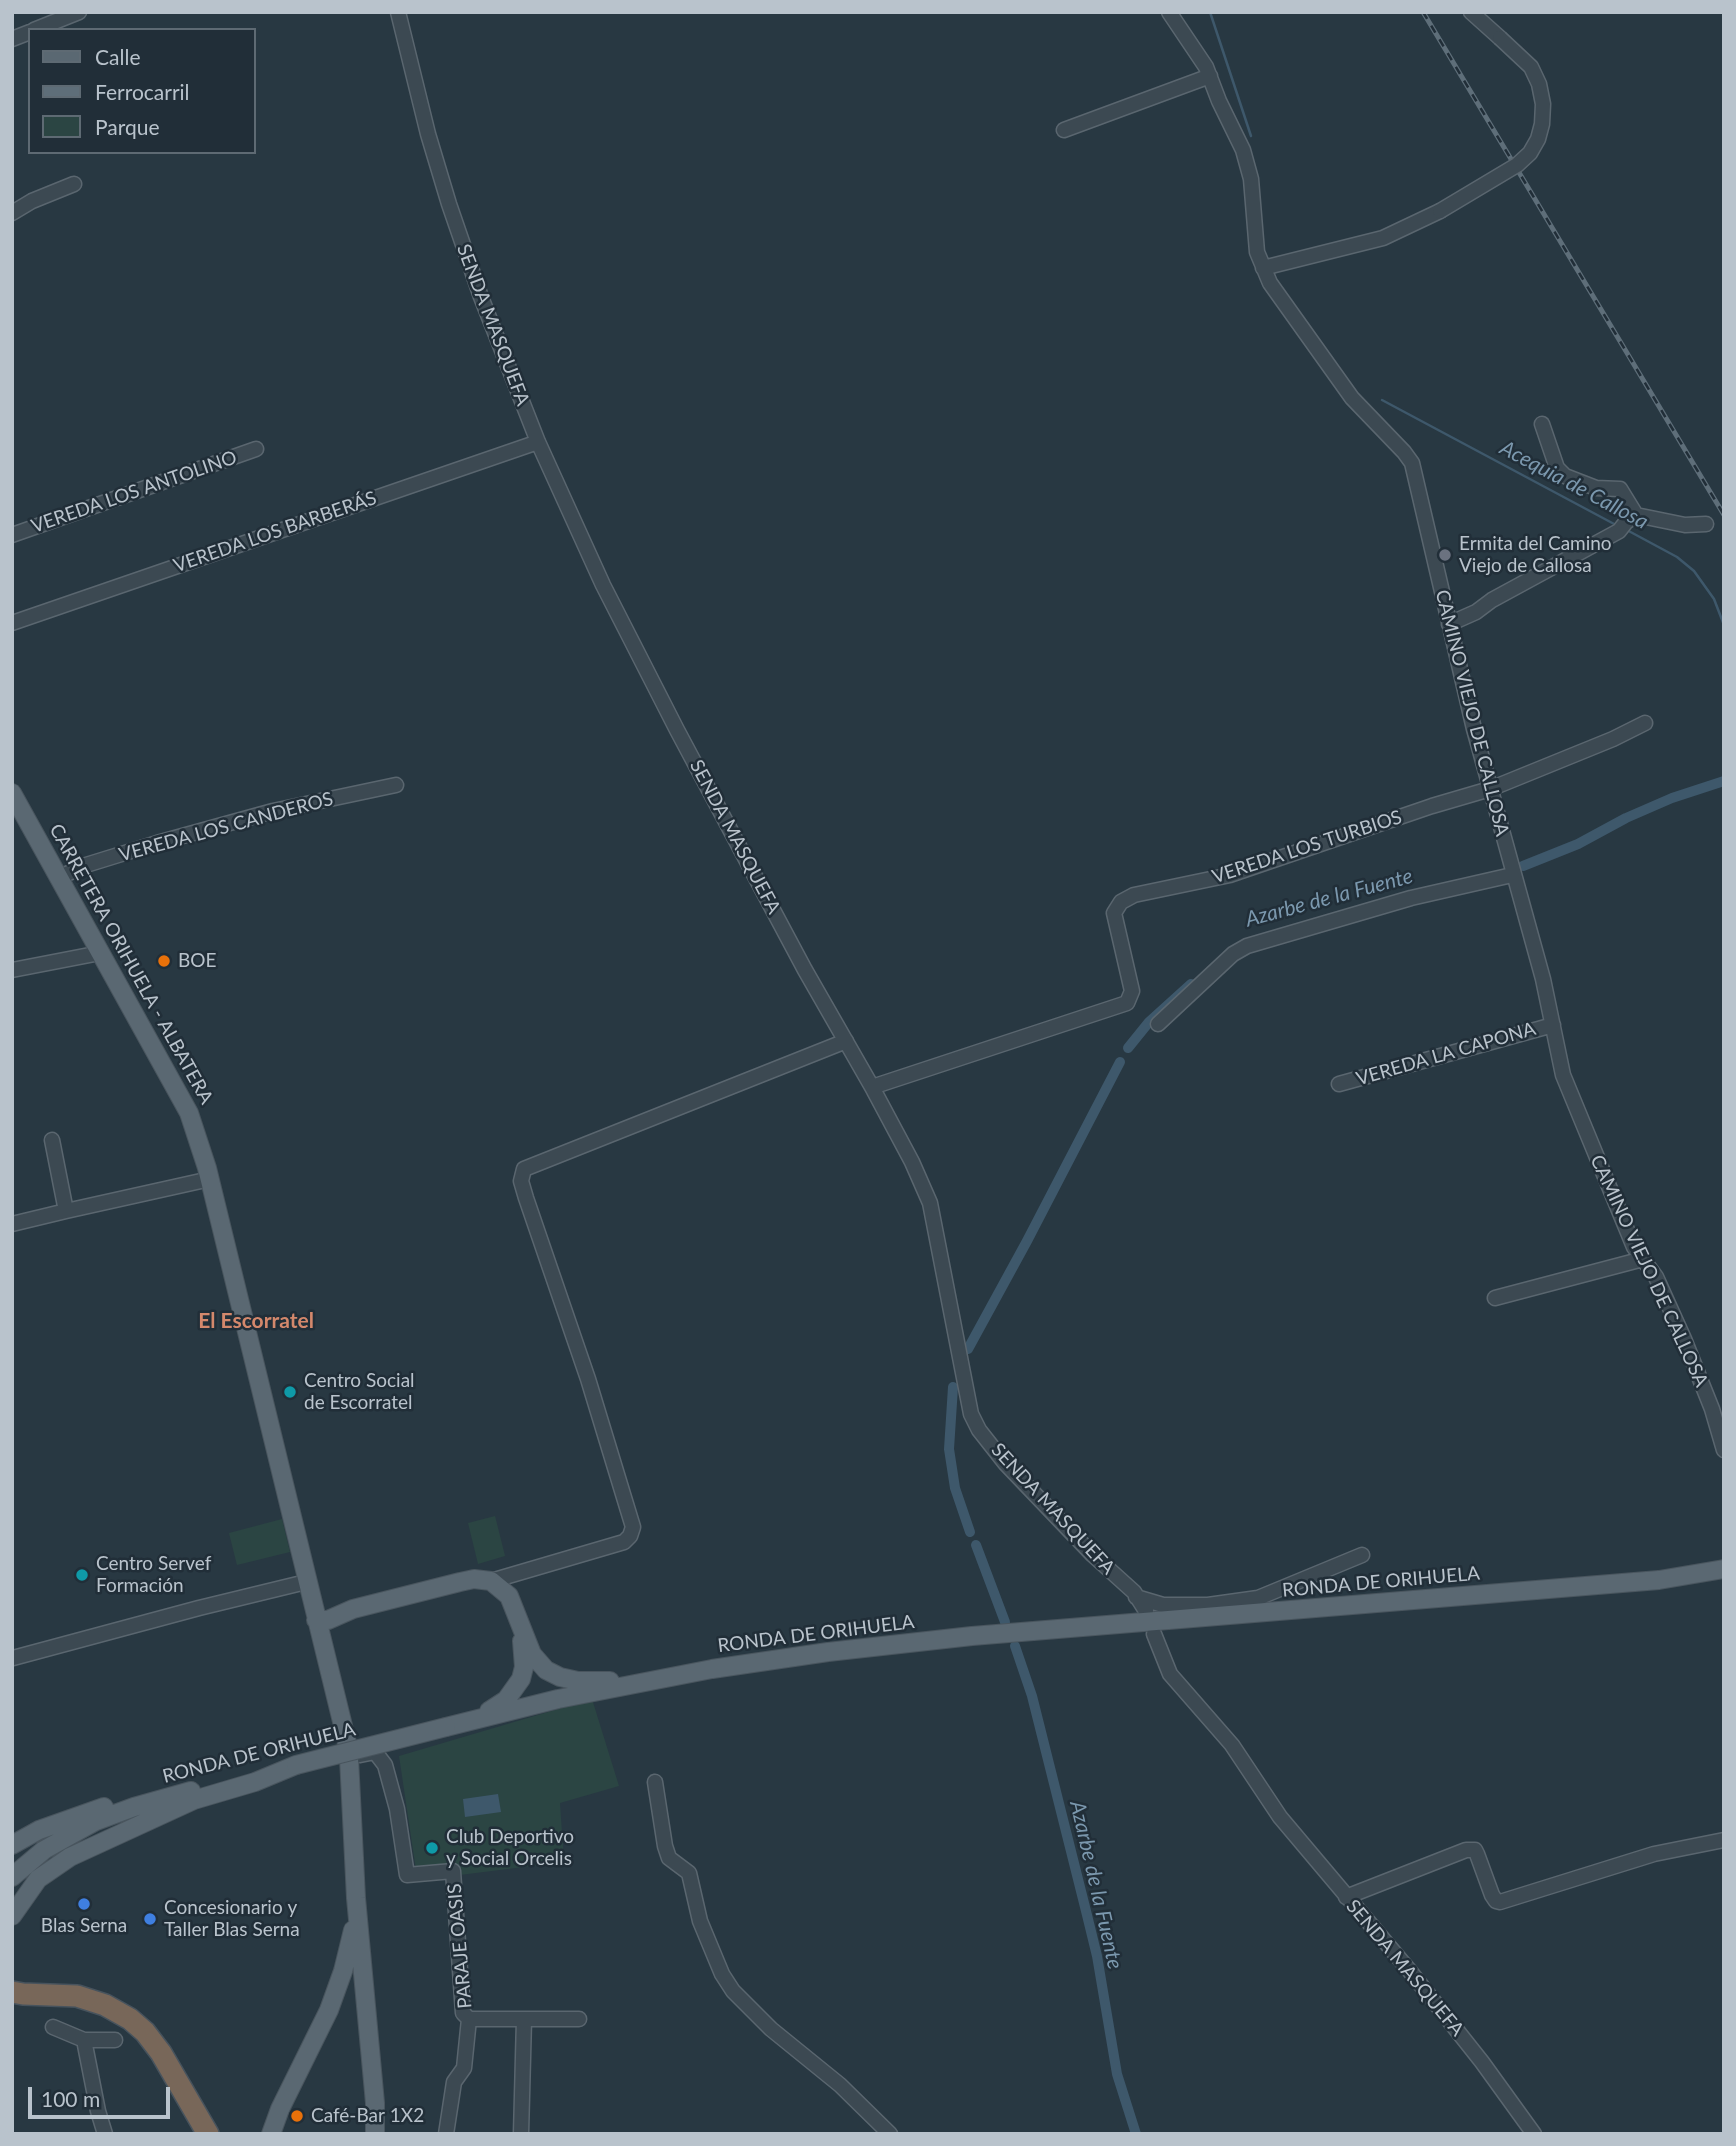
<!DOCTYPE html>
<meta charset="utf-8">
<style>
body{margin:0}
#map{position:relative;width:1736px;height:2146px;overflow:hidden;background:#283842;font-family:Lato,sans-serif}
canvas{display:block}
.frame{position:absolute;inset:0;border:14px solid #b9c3cc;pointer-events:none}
.legend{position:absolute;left:28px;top:28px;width:228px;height:126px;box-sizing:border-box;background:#212e38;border:2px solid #5e6a73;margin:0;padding:9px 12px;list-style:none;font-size:21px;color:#b9c3cc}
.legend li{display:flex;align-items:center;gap:14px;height:35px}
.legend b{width:35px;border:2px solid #5e6a73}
.scale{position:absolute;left:28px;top:2087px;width:142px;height:32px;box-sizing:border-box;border:4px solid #b9c3cc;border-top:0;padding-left:9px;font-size:21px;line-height:24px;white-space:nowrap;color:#b9c3cc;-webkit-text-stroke:5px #212e38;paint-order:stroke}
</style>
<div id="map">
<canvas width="1736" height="2146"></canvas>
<div class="frame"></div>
<ul class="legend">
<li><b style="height:9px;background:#5a6872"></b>Calle</li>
<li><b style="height:9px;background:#5e6e79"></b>Ferrocarril</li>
<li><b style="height:19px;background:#2b4543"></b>Parque</li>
</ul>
<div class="scale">100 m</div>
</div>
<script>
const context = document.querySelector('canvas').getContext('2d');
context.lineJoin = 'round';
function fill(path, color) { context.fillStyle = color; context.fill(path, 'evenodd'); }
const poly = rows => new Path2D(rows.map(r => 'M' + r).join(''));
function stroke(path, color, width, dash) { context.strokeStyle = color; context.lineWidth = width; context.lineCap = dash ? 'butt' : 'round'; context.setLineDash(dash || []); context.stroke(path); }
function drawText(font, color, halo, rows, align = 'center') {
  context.font = font + ' Lato,sans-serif'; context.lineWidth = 5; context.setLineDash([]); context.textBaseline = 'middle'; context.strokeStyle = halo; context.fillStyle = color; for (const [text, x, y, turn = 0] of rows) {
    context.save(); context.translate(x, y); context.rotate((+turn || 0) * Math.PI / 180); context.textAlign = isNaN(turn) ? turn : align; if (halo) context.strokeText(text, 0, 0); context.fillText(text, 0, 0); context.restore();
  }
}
fill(poly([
 [495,1516,505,1556,478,1564,468,1523],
 [282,1519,290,1552,237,1565,229,1533],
 [592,1699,619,1786,560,1803,564,1862,460,1875,459,1866,416,1870,399,1756]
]), '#2b4543');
fill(poly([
 [498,1794,501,1812,465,1817,463,1799]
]), '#3e586b');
stroke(poly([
 [1210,12,1251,136],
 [1382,400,1616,525],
 [1625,529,1677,557,1694,571,1714,599,1724,625]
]), '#3e586b', 2.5);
stroke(poly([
 [1523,866,1578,844,1626,818,1672,798,1724,781],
 [1128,1048,1149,1022,1191,984],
 [968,1349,1027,1241,1120,1062],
 [953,1387,949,1449,955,1488,970,1532],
 [976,1545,1005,1622],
 [1015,1646,1032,1696,1087,1915,1097,1956,1117,2074,1136,2134]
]), '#3e586b', 10);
const minor = poly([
 [398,12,428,134,449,204,481,297,538,442,603,585,677,730,805,970,872,1087,912,1162,930,1203,971,1414,979,1430,1005,1463,1093,1555,1134,1592,1146,1611],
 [1169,12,1206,67,1219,101,1243,150,1251,179,1257,252,1270,283,1352,398,1404,452,1412,463,1474,729,1543,979,1563,1075,1634,1247,1656,1277,1684,1339,1712,1409,1724,1450],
 [1471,12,1500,38],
 [34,30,79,12],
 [12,39,30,32],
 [1064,130,1210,76],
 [12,213,32,201,74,184],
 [1263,268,1383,238,1440,211],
 [1542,424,1557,468,1565,476,1596,488,1620,489,1636,515,1685,525,1706,524],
 [12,535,256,449],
 [12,623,538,442],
 [1449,624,1476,612,1492,600,1619,531,1626,522,1636,515],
 [60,877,86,865,157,843,273,811,396,785],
 [12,970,100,953],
 [1158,1024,1233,954,1247,946,1411,898,1512,875],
 [1339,1084,1553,1025],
 [872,1087,1127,1003,1132,991,1114,913,1121,902,1134,895,1230,875,1432,806,1490,789,1613,739,1645,723],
 [52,1140,66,1211,210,1179],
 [12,1224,66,1211],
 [1495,1298,1643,1259],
 [491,1581,624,1542,630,1536,633,1527,588,1379,526,1198,521,1181,524,1169,846,1041],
 [1136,1597,1163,1605,1208,1605,1258,1598,1362,1555],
 [1154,1634,1170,1674,1232,1745,1280,1817,1409,1970,1482,2062,1534,2134],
 [13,1658,199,1608,306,1582],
 [360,1755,375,1752,385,1765,397,1809,407,1875,453,1871,463,2013,469,2019,464,2068,454,2082,446,2134],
 [655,1782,665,1846,669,1858,689,1873,700,1921,722,1974,733,1991,771,2029,840,2085,890,2134],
 [1346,1897,1466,1850,1475,1850,1477,1854,1492,1895,1496,1901,1500,1902,1654,1854,1724,1840],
 [469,2019,579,2019],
 [53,2027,84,2040,115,2040],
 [84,2040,98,2111,105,2134],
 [521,2134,524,2019]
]);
const major = poly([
 [12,793,189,1113,207,1168,346,1738,349,1758,356,1898,375,2103,375,2134],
 [316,1620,328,1620,353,1609,460,1582,474,1579,491,1581,509,1596,532,1654,546,1670,560,1677,578,1681,610,1681],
 [489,1711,506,1700,521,1679,524,1667,522,1641],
 [446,1727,558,1699,712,1669,828,1652,972,1636,1659,1580,1724,1569],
 [12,1845,39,1830,104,1807],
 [12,1877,44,1850,96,1821,134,1807,191,1791],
 [12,1916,38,1879,70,1857,194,1800,255,1782,296,1765],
 [271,2134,280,2109,329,2010,343,1971,353,1930]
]);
const highway = poly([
 [12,1992,23,1994,77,1996,105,2005,130,2019,145,2032,161,2053,208,2134]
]);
stroke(minor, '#5a666f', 17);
stroke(major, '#49555e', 20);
stroke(highway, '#47535d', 24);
stroke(minor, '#3c4952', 14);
stroke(major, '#5a6872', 18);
stroke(highway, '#786759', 21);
const rail = poly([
 [1423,12,1724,515]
]);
stroke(rail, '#5e6e79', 5);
stroke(rail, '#212e38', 2.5, [8]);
const minorBridge = poly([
 [1440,211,1517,165,1530,153,1538,139,1542,124,1543,104,1539,84,1531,67,1500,38]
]);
const majorBridge = poly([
 [296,1765,446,1727]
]);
stroke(minorBridge, '#5a666f', 17, []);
stroke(majorBridge, '#49555e', 20, []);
stroke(minorBridge, '#3c4952', 14);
stroke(majorBridge, '#5a6872', 18);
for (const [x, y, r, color] of [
 [1445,555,7,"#6b7280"],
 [164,961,7,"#e8710a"],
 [290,1392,7,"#0f9aa8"],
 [82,1575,7,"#0f9aa8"],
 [432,1848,7,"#0f9aa8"],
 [84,1904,7,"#3f7fe0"],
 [150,1919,7,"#3f7fe0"],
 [297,2116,7,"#e8710a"]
]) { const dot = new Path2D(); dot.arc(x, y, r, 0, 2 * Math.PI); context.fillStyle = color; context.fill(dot); stroke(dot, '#212e38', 2.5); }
drawText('19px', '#b9c3cc', '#212e38', [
 ["SENDA MASQUEFA",493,325,69],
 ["VEREDA LOS ANTOLINO",134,492,-19],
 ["VEREDA LOS BARBERÁS",275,532,-19],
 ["CAMINO VIEJO DE CALLOSA",1472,713,76],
 ["VEREDA LOS CANDEROS",226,827,-15],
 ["SENDA MASQUEFA",735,837,62],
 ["VEREDA LOS TURBIOS",1307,847,-18],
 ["CARRETERA ORIHUELA - ALBATERA",131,964,61],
 ["VEREDA LA CAPONA",1446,1054,-16],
 ["CAMINO VIEJO DE CALLOSA",1649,1271,65],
 ["SENDA MASQUEFA",1053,1509,47],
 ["RONDA DE ORIHUELA",1381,1582,-5],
 ["RONDA DE ORIHUELA",816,1634,-7],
 ["RONDA DE ORIHUELA",259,1753,-14],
 ["PARAJE OASIS",460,1946,-95],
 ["SENDA MASQUEFA",1405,1968,50]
]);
drawText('19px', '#b9c3cc', '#212e38', [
 ["Ermita del Camino",1459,544],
 ["Viejo de Callosa",1459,566],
 ["BOE",178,961],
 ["Centro Social",304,1381],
 ["de Escorratel",304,1403],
 ["Centro Servef",96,1564],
 ["Formación",96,1586],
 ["Club Deportivo",446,1837],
 ["y Social Orcelis",446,1859],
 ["Concesionario y",164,1908],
 ["Taller Blas Serna",164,1930],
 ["Blas Serna",84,1926,"center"],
 ["Café-Bar 1X2",311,2116]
], 'left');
drawText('italic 21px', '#7b98ae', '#212e38', [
 ["Acequia de Callosa",1574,485,28],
 ["Azarbe de la Fuente",1329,898,-15],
 ["Azarbe de la Fuente",1096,1885,77]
]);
drawText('bold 21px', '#d4886c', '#212e38', [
 ["El Escorratel",256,1321]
]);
</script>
